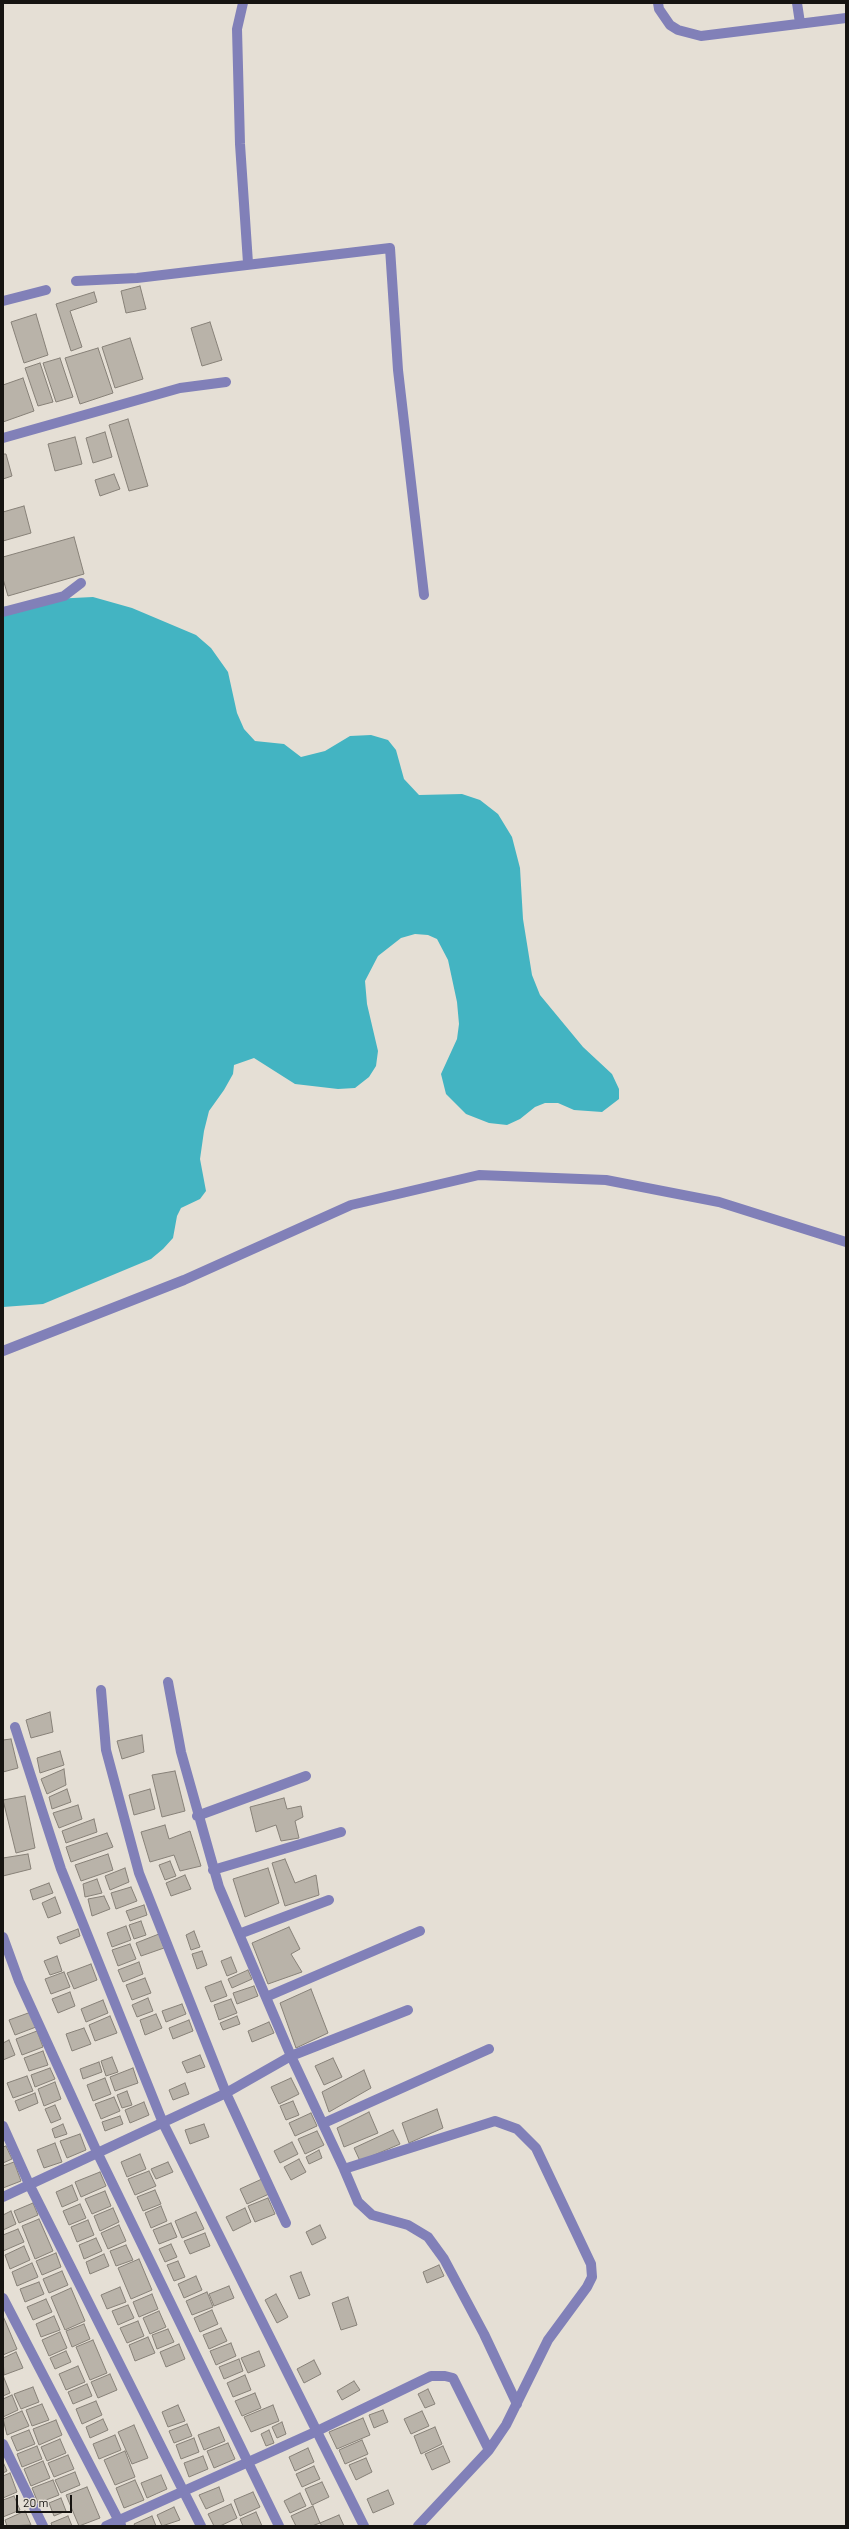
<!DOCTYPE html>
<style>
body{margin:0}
#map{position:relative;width:849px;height:2529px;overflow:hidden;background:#e5dfd5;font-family:Barlow,sans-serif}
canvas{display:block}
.frame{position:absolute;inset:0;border:4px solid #161411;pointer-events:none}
.scale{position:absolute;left:16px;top:2495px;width:56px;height:18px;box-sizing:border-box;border:2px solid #161411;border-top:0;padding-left:5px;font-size:12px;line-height:14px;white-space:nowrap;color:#161411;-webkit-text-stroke:3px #e5dfd5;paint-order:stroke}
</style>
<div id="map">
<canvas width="849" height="2529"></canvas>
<div class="frame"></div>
<div class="scale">20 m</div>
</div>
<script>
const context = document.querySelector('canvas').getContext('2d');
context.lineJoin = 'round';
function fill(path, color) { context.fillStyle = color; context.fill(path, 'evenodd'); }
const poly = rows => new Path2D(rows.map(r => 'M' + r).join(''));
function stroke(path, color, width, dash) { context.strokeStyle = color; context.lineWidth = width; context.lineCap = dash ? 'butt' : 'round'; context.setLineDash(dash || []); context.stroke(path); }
fill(poly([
 [93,597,132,608,196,635,211,648,228,672,237,713,244,729,255,741,284,744,301,757,325,751,350,736,371,735,388,740,396,750,404,779,419,795,462,794,480,800,498,814,512,837,520,868,523,919,532,975,540,995,583,1047,612,1074,619,1089,619,1099,602,1112,574,1110,558,1103,545,1103,535,1107,520,1119,507,1125,489,1123,466,1114,446,1094,441,1074,457,1039,459,1024,457,1002,448,960,437,939,428,935,415,934,401,938,378,956,365,981,367,1004,378,1051,376,1066,369,1077,355,1088,338,1089,295,1084,254,1058,234,1065,233,1074,224,1090,209,1111,204,1131,200,1159,206,1191,200,1199,181,1208,177,1216,173,1238,163,1249,151,1259,43,1304,3,1307,3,607,53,599]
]), '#43b4c2');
const building = poly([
 [140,286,146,309,126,313,121,291,140,286],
 [94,292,97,302,70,311,82,347,71,351,56,304,94,292],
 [36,314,48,355,24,363,11,322,36,314],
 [210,322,222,360,202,366,191,328,210,322],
 [130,338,143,379,115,388,102,347,130,338],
 [98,348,113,393,80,404,65,358,98,348],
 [60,358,73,397,56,402,43,363,60,358],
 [40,363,53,402,38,406,25,368,40,363],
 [23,378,34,411,3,422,3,385,23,378],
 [128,419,148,486,129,491,109,425,128,419],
 [105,432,112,457,93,463,86,438,105,432],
 [75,437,82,464,55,471,48,444,75,437],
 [3,454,6,454,12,476,3,479,3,454],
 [114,474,120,489,100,496,95,480,114,474],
 [24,506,31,533,3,541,3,512,24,506],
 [74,537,84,574,8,596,3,579,3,557,74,537],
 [50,1712,53,1732,31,1738,26,1720,50,1712],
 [142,1735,144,1752,122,1759,117,1741,142,1735],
 [11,1739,18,1768,3,1772,3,1740,11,1739],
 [60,1751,64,1765,40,1773,37,1758,60,1751],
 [64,1769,66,1785,47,1794,41,1779,64,1769],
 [175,1771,185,1811,162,1817,152,1775,175,1771],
 [67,1789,71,1802,52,1809,49,1797,67,1789],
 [150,1789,155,1809,134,1815,129,1795,150,1789],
 [25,1796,35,1848,16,1853,3,1800,25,1796],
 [284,1798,287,1809,301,1806,303,1817,295,1821,299,1838,281,1841,276,1825,256,1832,250,1807,284,1798],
 [78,1805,82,1819,59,1828,53,1813,78,1805],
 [94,1819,97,1832,66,1843,62,1831,94,1819],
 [165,1825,169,1839,190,1831,201,1866,180,1871,174,1855,150,1862,141,1832,165,1825],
 [107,1833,113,1847,71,1862,66,1847,107,1833],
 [28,1854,31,1869,3,1876,3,1858,28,1854],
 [108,1854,113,1870,81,1881,75,1865,108,1854],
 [285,1859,295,1883,316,1875,319,1895,285,1906,272,1863,285,1859],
 [170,1861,176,1876,165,1880,159,1865,170,1861],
 [125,1868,129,1882,110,1890,105,1876,125,1868],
 [268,1868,279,1903,245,1917,233,1879,268,1868],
 [185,1875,191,1889,171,1896,166,1883,185,1875],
 [97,1879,102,1893,85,1897,83,1884,97,1879],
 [49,1883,53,1893,33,1900,30,1890,49,1883],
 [131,1887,137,1901,116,1909,111,1893,131,1887],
 [104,1896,110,1909,92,1916,88,1899,104,1896],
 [55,1897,61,1913,48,1918,42,1903,55,1897],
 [144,1905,147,1915,130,1921,126,1911,144,1905],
 [141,1921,146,1935,134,1939,129,1925,141,1921],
 [126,1926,131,1940,112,1947,107,1933,126,1926],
 [289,1927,300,1949,291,1954,302,1972,268,1984,252,1943,289,1927],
 [78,1929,80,1936,60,1944,57,1937,78,1929],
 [194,1931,200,1947,191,1950,186,1935,194,1931],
 [159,1934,164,1948,141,1956,136,1943,159,1934],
 [130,1944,136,1959,118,1966,112,1950,130,1944],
 [202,1951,207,1965,197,1969,192,1954,202,1951],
 [57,1956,62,1971,50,1975,44,1961,57,1956],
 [231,1957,237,1972,227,1976,221,1961,231,1957],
 [139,1962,143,1974,123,1982,118,1970,139,1962],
 [91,1964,97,1980,74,1989,67,1973,91,1964],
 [248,1970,252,1979,232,1988,228,1979,248,1970],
 [64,1972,70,1987,51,1994,45,1979,64,1972],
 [145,1978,151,1993,132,2000,126,1985,145,1978],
 [221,1981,227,1996,211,2002,205,1987,221,1981],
 [254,1986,258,1996,237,2004,233,1993,254,1986],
 [311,1989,328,2033,296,2048,280,2003,311,1989],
 [70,1992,75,2006,58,2013,52,1999,70,1992],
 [148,1998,153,2011,137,2017,132,2005,148,1998],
 [231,1999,237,2013,219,2020,214,2005,231,1999],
 [103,2000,108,2013,86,2022,81,2009,103,2000],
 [182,2004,186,2014,166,2022,162,2011,182,2004],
 [31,2012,36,2027,15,2035,9,2020,31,2012],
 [156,2014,162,2028,145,2035,140,2020,156,2014],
 [110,2016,117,2033,95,2041,89,2025,110,2016],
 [237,2016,240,2024,223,2030,220,2023,237,2016],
 [189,2020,193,2031,173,2039,169,2028,189,2020],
 [269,2022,274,2033,252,2042,248,2031,269,2022],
 [84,2028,91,2044,72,2051,66,2034,84,2028],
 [37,2031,43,2047,22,2055,16,2039,37,2031],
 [9,2040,15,2055,3,2060,3,2043,9,2040],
 [43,2051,48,2065,29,2071,24,2058,43,2051],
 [200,2055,205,2067,187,2073,182,2062,200,2055],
 [112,2057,118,2072,106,2076,101,2061,112,2057],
 [333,2058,342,2077,324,2085,315,2066,333,2058],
 [99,2062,102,2072,83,2079,80,2069,99,2062],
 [50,2068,55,2079,35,2087,31,2075,50,2068],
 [133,2068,138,2083,115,2091,110,2077,133,2068],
 [364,2070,371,2088,329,2112,322,2092,364,2070],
 [27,2076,33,2091,13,2098,7,2083,27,2076],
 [105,2078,111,2094,93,2101,87,2085,105,2078],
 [291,2078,299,2094,279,2104,271,2087,291,2078],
 [55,2082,61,2099,44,2106,38,2089,55,2082],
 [185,2083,189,2094,173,2100,169,2090,185,2083],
 [127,2091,132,2105,122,2108,117,2095,127,2091],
 [35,2093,38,2103,19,2111,15,2101,35,2093],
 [114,2097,120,2111,101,2119,95,2104,114,2097],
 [293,2101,299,2115,286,2120,280,2106,293,2101],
 [144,2102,149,2115,130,2123,125,2110,144,2102],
 [55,2105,61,2119,51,2123,45,2109,55,2105],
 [437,2109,443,2128,409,2143,402,2123,437,2109],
 [369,2112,378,2133,344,2147,337,2128,369,2112],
 [311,2113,317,2126,295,2136,289,2123,311,2113],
 [120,2116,123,2124,105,2131,102,2122,120,2116],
 [63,2124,67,2134,55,2138,52,2129,63,2124],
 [204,2124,209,2137,190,2144,185,2130,204,2124],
 [393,2130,400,2144,360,2161,354,2148,393,2130],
 [317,2131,324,2145,305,2154,298,2139,317,2131],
 [80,2134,86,2150,67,2158,60,2141,80,2134],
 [292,2142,298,2154,280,2163,274,2151,292,2142],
 [55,2143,62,2162,44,2168,37,2150,55,2143],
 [6,2146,12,2159,3,2163,3,2147,6,2146],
 [319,2150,322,2158,309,2164,306,2157,319,2150],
 [140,2154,146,2169,127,2177,121,2162,140,2154],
 [299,2159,306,2172,291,2180,284,2167,299,2159],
 [14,2162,21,2181,3,2188,3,2166,14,2162],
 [168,2162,173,2172,156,2179,151,2169,168,2162],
 [149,2171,156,2186,135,2195,128,2179,149,2171],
 [100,2172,106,2186,81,2197,75,2182,100,2172],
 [262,2179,269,2194,247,2204,240,2189,262,2179],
 [72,2185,78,2200,62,2207,56,2192,72,2185],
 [155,2190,161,2204,143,2211,137,2197,155,2190],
 [105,2191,111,2206,92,2214,85,2199,105,2191],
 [268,2198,275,2214,255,2222,248,2206,268,2198],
 [33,2203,38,2215,19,2223,14,2211,33,2203],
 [80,2204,86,2218,69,2225,63,2211,80,2204],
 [161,2206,167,2221,151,2228,145,2213,161,2206],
 [113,2208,119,2222,100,2231,94,2216,113,2208],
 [245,2208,251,2222,233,2231,226,2217,245,2208],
 [11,2211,16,2224,3,2230,3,2215,11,2211],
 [196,2212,204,2229,182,2238,175,2221,196,2212],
 [39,2219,53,2251,35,2259,22,2226,39,2219],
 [88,2220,94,2235,77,2242,71,2227,88,2220],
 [171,2223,177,2237,159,2244,153,2230,171,2223],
 [119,2225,126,2241,108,2249,101,2233,119,2225],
 [320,2225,326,2238,312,2245,306,2232,320,2225],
 [18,2229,24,2242,3,2251,3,2235,18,2229],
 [205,2233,210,2246,190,2254,184,2241,205,2233],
 [96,2238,102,2251,84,2259,79,2245,96,2238],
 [171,2244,177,2257,165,2262,159,2249,171,2244],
 [126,2245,133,2260,116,2266,110,2251,126,2245],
 [24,2246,30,2260,10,2269,5,2255,24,2246],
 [56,2253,61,2267,42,2275,36,2261,56,2253],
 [104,2254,109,2266,90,2274,86,2262,104,2254],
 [139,2259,152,2290,131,2299,118,2268,139,2259],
 [178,2261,185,2277,174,2281,167,2265,178,2261],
 [32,2263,38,2277,17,2286,12,2272,32,2263],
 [439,2265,444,2276,427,2283,423,2272,439,2265],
 [62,2271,68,2285,49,2293,43,2279,62,2271],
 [301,2272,310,2295,299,2299,290,2276,301,2272],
 [196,2276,202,2290,184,2298,178,2284,196,2276],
 [39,2282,44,2294,25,2302,20,2289,39,2282],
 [229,2286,234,2298,214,2306,209,2294,229,2286],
 [120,2287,126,2302,107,2309,101,2295,120,2287],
 [71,2288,85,2321,65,2330,51,2297,71,2288],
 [207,2292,213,2307,192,2315,186,2301,207,2292],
 [152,2294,158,2309,139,2317,133,2302,152,2294],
 [276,2294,288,2317,277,2323,265,2300,276,2294],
 [348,2297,357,2325,341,2330,332,2303,348,2297],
 [46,2299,52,2312,33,2320,27,2307,46,2299],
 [128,2305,134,2318,118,2325,112,2311,128,2305],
 [212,2310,218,2324,200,2332,194,2318,212,2310],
 [159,2311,166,2327,150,2334,143,2318,159,2311],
 [3,2316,17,2349,3,2355,3,2316],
 [54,2316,60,2330,41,2337,36,2324,54,2316],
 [138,2321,144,2336,127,2343,120,2328,138,2321],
 [84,2324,90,2339,72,2347,66,2331,84,2324],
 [221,2328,227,2341,209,2349,203,2335,221,2328],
 [168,2329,174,2342,157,2349,152,2335,168,2329],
 [60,2332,67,2348,49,2356,42,2340,60,2332],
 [148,2337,155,2353,135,2361,129,2345,148,2337],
 [93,2340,107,2373,90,2380,76,2347,93,2340],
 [231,2343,236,2356,216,2365,210,2351,231,2343],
 [179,2344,185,2359,166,2367,160,2352,179,2344],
 [66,2351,71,2362,55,2369,50,2358,66,2351],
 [259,2351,265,2366,248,2373,241,2358,259,2351],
 [16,2352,23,2368,4,2375,3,2358,16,2352],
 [239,2359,243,2371,224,2379,219,2367,239,2359],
 [314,2360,321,2374,304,2383,297,2369,314,2360],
 [78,2366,85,2382,66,2390,59,2374,78,2366],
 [110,2374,117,2390,98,2398,91,2382,110,2374],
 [245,2375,251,2390,233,2397,227,2383,245,2375],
 [4,2378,10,2393,3,2396,3,2379,4,2378],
 [354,2381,360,2390,342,2400,337,2391,354,2381],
 [87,2384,92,2396,73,2404,68,2392,87,2384],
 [33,2387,39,2402,21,2409,14,2394,33,2387],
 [428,2389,435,2404,425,2408,418,2394,428,2389],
 [255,2393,261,2408,242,2416,235,2401,255,2393],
 [12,2395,18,2410,3,2417,3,2399,12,2395],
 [96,2401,102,2415,82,2424,76,2409,96,2401],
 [42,2404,49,2420,32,2426,26,2410,42,2404],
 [178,2405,185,2421,168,2427,162,2412,178,2405],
 [273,2405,279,2421,251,2432,244,2417,273,2405],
 [383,2410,388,2422,374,2428,369,2415,383,2410],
 [22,2411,29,2426,7,2435,3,2419,22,2411],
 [422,2411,429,2426,411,2434,404,2419,422,2411],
 [363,2418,370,2435,337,2449,329,2432,363,2418],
 [103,2419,108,2430,90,2438,86,2427,103,2419],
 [56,2420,62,2435,39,2445,33,2429,56,2420],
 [282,2422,286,2434,277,2438,272,2427,282,2422],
 [187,2424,192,2436,174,2443,169,2431,187,2424],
 [134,2425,148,2458,132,2464,118,2432,134,2425],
 [219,2427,225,2441,204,2450,198,2435,219,2427],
 [435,2427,442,2444,421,2454,414,2436,435,2427],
 [29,2430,35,2444,17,2451,11,2437,29,2430],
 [269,2430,274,2443,266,2446,261,2434,269,2430],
 [115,2435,121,2450,99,2459,93,2444,115,2435],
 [194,2438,199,2452,181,2459,176,2445,194,2438],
 [60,2439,66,2453,47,2461,41,2447,60,2439],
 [362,2440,368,2454,345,2464,339,2450,362,2440],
 [228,2443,235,2459,214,2468,207,2451,228,2443],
 [37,2446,42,2459,22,2467,17,2454,37,2446],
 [443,2446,450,2462,432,2470,425,2454,443,2446],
 [308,2448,314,2462,295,2471,289,2457,308,2448],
 [125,2451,135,2477,115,2485,104,2460,125,2451],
 [68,2455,74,2469,54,2477,48,2463,68,2455],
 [203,2456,208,2469,189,2477,184,2463,203,2456],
 [366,2458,372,2472,356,2480,349,2465,366,2458],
 [43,2461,50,2478,31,2486,24,2469,43,2461],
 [3,2462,7,2471,3,2473,3,2462],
 [314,2466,320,2479,302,2487,296,2474,314,2466],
 [75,2472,80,2485,61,2493,55,2480,75,2472],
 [10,2473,17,2492,3,2498,3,2476,10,2473],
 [161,2475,167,2489,147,2498,141,2483,161,2475],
 [53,2480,59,2495,38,2503,32,2488,53,2480],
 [135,2480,144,2500,124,2508,116,2488,135,2480],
 [322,2482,329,2497,312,2505,305,2489,322,2482],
 [87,2487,100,2518,79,2526,66,2495,87,2487],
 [219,2487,224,2501,206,2509,199,2495,219,2487],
 [388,2490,394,2504,373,2513,367,2499,388,2490],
 [253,2492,260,2507,240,2516,234,2500,253,2492],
 [300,2493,306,2506,290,2513,284,2501,300,2493],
 [14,2496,20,2510,3,2517,3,2500,14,2496],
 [61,2498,66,2511,54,2516,49,2503,61,2498],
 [231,2504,237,2518,220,2526,214,2526,208,2514,231,2504],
 [313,2506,320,2523,312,2526,296,2526,291,2516,313,2506],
 [174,2507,180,2520,162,2526,157,2515,174,2507],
 [25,2511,31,2525,7,2526,5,2520,25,2511],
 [256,2512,262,2526,243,2526,240,2519,256,2512],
 [339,2515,344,2526,322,2526,320,2523,339,2515],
 [68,2516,72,2526,52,2526,51,2523,68,2516],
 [152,2516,156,2526,135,2526,134,2524,152,2516]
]);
fill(building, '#b9b3a9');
stroke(building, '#878178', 1);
stroke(poly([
 [243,3,237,29,240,144,248,263],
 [658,3,659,9,670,25,678,30,701,36,846,18],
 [797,3,800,23],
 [76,281,137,278,390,248,398,370,424,595],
 [3,301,46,290],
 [3,438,180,388,226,382],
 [3,612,64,596,81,583],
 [3,1351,184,1280,351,1205,479,1175,606,1180,719,1202,846,1242],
 [168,1682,181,1752,219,1887,291,2056,344,2169,495,2121,517,2129,536,2148,591,2264,592,2277,587,2287,548,2340,506,2425,489,2450,418,2526],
 [101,1690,106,1750,139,1873,226,2093,286,2223],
 [15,1727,61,1869,163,2123,364,2526],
 [197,1816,306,1776],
 [213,1870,341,1832],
 [239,1934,329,1900],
 [3,1937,19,1981,97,2152,279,2526],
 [266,1997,420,1931],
 [324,2123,489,2049],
 [3,2126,29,2184,201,2526],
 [344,2169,358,2202,372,2215,408,2225,428,2237,444,2259,484,2334,517,2404],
 [3,2197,226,2093,291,2056,408,2010],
 [3,2298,121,2525],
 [3,2444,43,2526],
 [106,2526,315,2432,431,2376,445,2376,453,2378,489,2450]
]), '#8180b8', 10);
</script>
